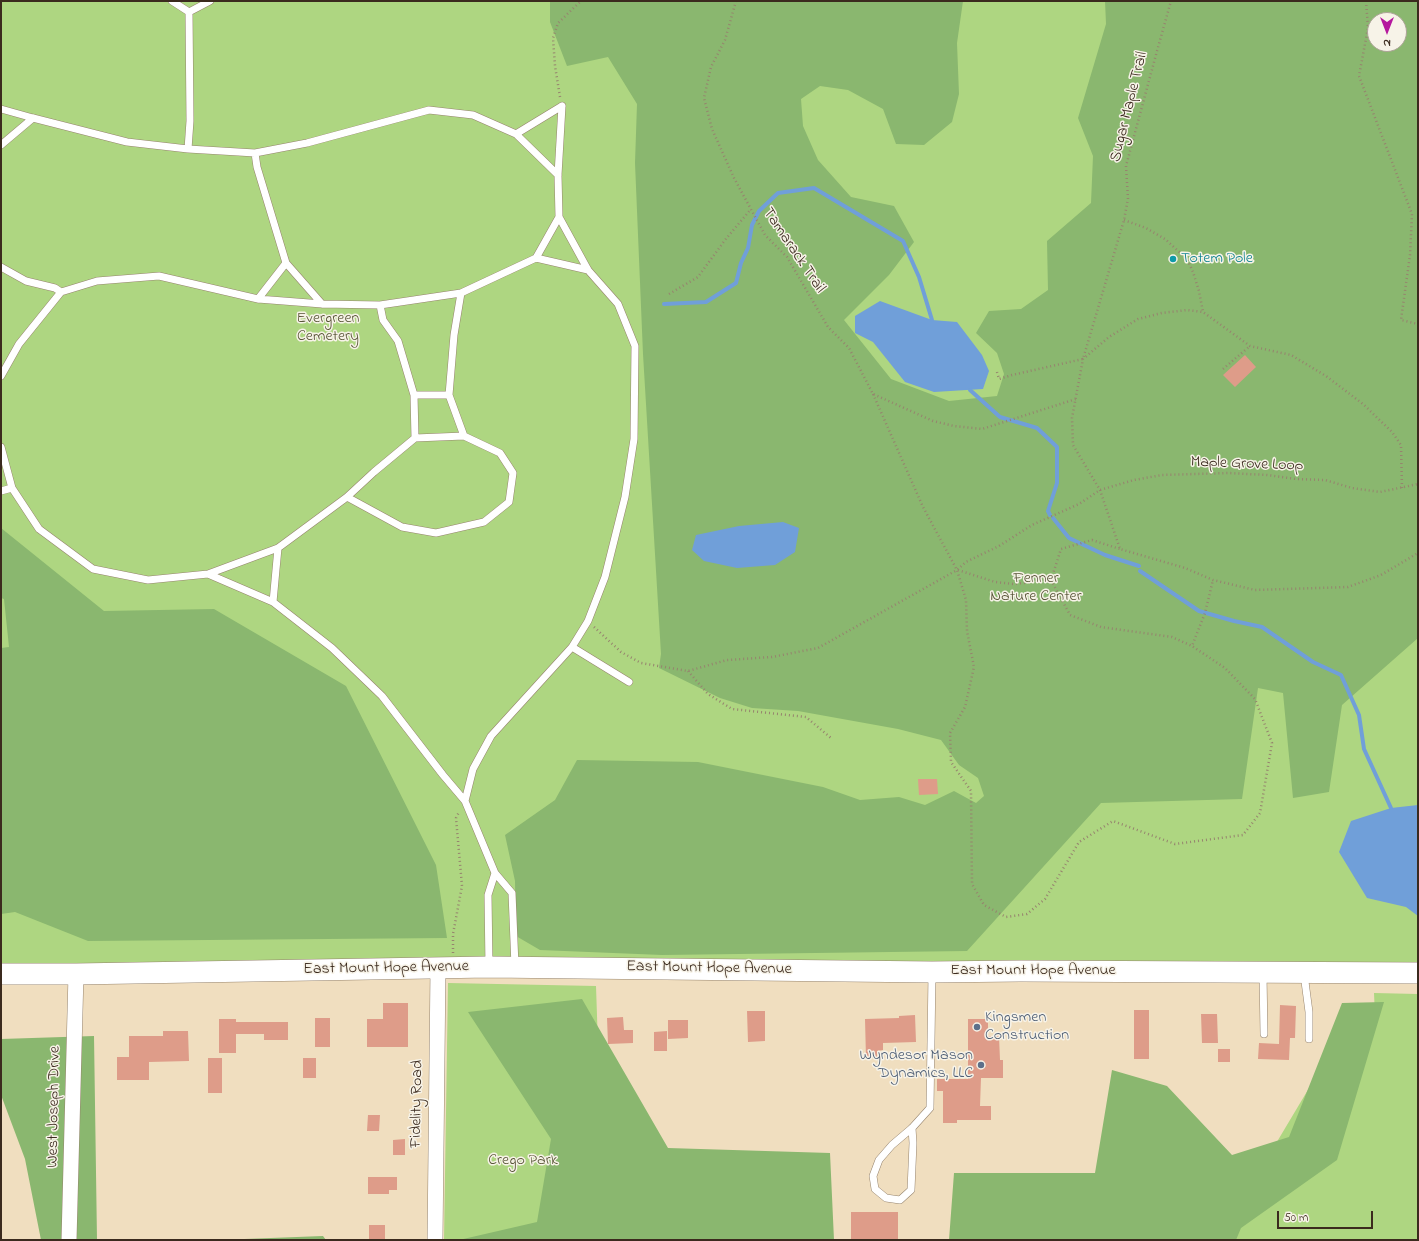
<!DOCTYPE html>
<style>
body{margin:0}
#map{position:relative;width:1419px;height:1241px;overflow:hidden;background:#f0debf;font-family:"Indie Flower",sans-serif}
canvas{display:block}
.frame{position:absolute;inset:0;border:2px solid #3b2a1e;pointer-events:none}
.north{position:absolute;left:1367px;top:12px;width:40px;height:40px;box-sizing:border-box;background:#f7f3e8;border:1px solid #aca397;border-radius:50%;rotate:180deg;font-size:11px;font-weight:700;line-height:16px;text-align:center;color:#3b2a1e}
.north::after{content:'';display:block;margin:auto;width:14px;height:18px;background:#b5179e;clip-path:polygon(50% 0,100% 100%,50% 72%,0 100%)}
.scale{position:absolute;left:1277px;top:1211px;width:96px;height:18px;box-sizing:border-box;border:2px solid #3b2a1e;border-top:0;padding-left:5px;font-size:12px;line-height:14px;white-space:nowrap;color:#3b2a1e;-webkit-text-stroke:3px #f7f3e8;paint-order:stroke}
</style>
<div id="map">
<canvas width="1419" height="1241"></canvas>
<div class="frame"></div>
<div class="north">N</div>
<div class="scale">50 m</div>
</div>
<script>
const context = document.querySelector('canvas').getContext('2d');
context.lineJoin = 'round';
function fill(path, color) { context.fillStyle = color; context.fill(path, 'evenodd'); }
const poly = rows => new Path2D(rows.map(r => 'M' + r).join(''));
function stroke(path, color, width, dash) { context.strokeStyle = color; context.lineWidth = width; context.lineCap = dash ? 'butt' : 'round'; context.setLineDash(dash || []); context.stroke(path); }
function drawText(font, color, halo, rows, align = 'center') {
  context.font = font + ' "Indie Flower",sans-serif'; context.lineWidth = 3; context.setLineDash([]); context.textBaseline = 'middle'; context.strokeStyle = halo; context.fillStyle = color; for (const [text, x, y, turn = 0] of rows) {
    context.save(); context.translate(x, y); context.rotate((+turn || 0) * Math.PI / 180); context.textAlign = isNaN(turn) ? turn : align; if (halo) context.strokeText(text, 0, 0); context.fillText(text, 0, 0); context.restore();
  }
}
fill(poly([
 [1,1,1418,1,1418,971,932,972,652,958,1,971],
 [1375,20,1399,20,1399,44,1375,44],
 [448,983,596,986,602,1164,819,1240,444,1240],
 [1374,993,1418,994,1418,1240,963,1240,1253,1182,1352,1016,1375,1017]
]), '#aed681');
fill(poly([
 [550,1,963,1,957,43,959,94,952,122,924,145,896,144,883,109,848,90,820,86,801,99,803,126,818,160,851,197,894,206,914,242,889,275,844,320,891,379,949,401,997,396,1004,374,997,353,976,333,989,311,1021,309,1048,290,1047,241,1091,203,1093,156,1078,118,1106,24,1105,1,1418,1,1418,638,1342,705,1329,792,1293,798,1283,693,1258,688,1242,799,1101,803,967,951,662,955,540,950,516,936,515,881,505,835,555,800,577,760,698,762,823,787,860,800,899,797,925,805,954,791,976,803,984,796,978,778,959,765,941,740,898,729,798,711,752,708,720,698,659,668,661,654,643,354,635,163,637,104,608,57,567,66,550,22],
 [1375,20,1399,20,1399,44,1375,44],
 [1,528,104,611,214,609,346,686,436,865,447,938,88,941,15,912,1,914,1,648,9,647,4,599,1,598],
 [582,999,668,1148,830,1153,834,1240,459,1240,537,1222,551,1139,468,1012],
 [1384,1002,1337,1160,1241,1228,1236,1240,949,1240,954,1173,1095,1173,1112,1070,1167,1086,1232,1155,1289,1137,1342,1003],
 [94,1036,97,1240,41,1240,25,1159,1,1095,1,1039],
 [323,1236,326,1240,218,1240]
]), '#8ab76f');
fill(poly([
 [880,301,932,320,957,322,982,355,989,371,983,389,934,392,905,382,873,342,855,333,855,316],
 [783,522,799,528,795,552,775,565,737,568,704,561,692,550,696,535,739,526],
 [1418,805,1418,916,1406,907,1367,898,1339,852,1351,821,1391,808]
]), '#709fd9');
stroke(poly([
 [664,304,706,302,736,283,741,263,748,248,752,225,759,211,778,193,814,188,903,241,919,277,932,320],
 [970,390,1000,417,1037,428,1057,447,1057,483,1048,511,1050,515],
 [1053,518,1069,538,1105,555,1139,566],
 [1140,571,1199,611,1234,621,1262,627,1313,662,1341,675,1359,715,1364,749,1391,808]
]), '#709fd9', 4);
fill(poly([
 [1245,355,1256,367,1235,387,1223,375],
 [918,779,937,779,938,794,919,795],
 [383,1003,408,1003,408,1047,367,1047,367,1019,383,1019],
 [1280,1005,1296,1006,1295,1038,1290,1038,1289,1060,1258,1059,1259,1043,1279,1044],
 [1134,1010,1149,1010,1149,1059,1134,1059],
 [747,1011,765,1011,765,1041,748,1042],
 [1201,1014,1217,1014,1218,1043,1202,1043],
 [915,1015,916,1042,883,1043,883,1050,877,1051,877,1058,866,1058,865,1019,899,1018,899,1016],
 [623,1017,624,1030,633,1030,633,1043,608,1044,607,1018],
 [315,1018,330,1018,330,1047,315,1047],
 [219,1019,236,1019,236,1022,288,1022,288,1040,264,1040,264,1034,236,1034,236,1053,219,1053],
 [968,1019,988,1019,988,1036,999,1036,1000,1060,1003,1060,1003,1078,981,1078,980,1106,991,1106,991,1120,957,1120,957,1123,943,1123,943,1091,937,1091,937,1079,968,1079],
 [668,1020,688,1020,688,1038,668,1039],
 [163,1031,188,1031,189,1061,149,1062,149,1080,117,1080,117,1057,129,1057,129,1036,163,1036],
 [667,1031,667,1051,654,1051,654,1032],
 [1218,1049,1230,1049,1230,1062,1218,1062],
 [208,1058,222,1058,222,1093,208,1093],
 [303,1058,316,1058,316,1078,303,1078],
 [368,1115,380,1115,379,1131,367,1131],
 [405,1139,405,1155,393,1155,393,1140],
 [368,1177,397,1177,397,1190,389,1190,389,1194,368,1194],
 [851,1212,898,1212,898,1240,851,1240],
 [369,1225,385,1225,385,1240,369,1240]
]), '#de9c89');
const lane = poly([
 [172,1,189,12,210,1],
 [1,109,33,118,127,142,188,149,255,153,307,143,429,110,473,115,516,134,558,175],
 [516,134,562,106],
 [1,145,33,118],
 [188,149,190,121,189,12],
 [255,153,257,167,286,263,322,304],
 [536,258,559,217],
 [1,267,26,281,55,288,61,292],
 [461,293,454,335,449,395,464,436],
 [258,299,286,263],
 [380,305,383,320,398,341,414,395,415,438],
 [1,376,19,344,61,292,97,281,159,276,258,299,322,304,380,305,461,293,536,258,588,270],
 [414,395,449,395],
 [1,447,12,488,39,529,93,569,148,580,208,574,273,602,332,648,382,696,443,775,465,801],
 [1,491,12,488],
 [208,574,278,548,347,497,402,527,436,533,484,522,509,502,513,473,500,453,464,436,415,438,374,472,347,497],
 [273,602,278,548],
 [572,647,629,682],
 [489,966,488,895,495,873],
 [515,966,512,893,495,873,465,801,473,769,491,736,572,647,588,621,605,577,625,497,634,439,635,346,618,304,588,270,559,217,558,175,562,106],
 [1263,974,1264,1034],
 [1304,974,1309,1012,1309,1039],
 [912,1128,913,1143,911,1190,900,1200,886,1198,875,1189,873,1176,879,1160,892,1145,912,1128,930,1108,932,974]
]);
const street = poly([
 [69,1240,76,974],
 [435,1240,438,968]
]);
const secondary = poly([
 [1,974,76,974,489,967,932,972,1021,971,1418,973]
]);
stroke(lane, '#96846e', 8);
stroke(street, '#96846e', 16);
stroke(secondary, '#96846e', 22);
stroke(poly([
 [736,1,725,40,711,67,704,98,712,129,734,178,765,235,787,257,828,327,849,348,873,394,933,421,954,426,982,429,1076,399],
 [1366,1,1368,28,1359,76,1412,214,1410,255,1401,320,1418,324],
 [560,97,555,66,553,38,558,23,581,1],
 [1124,220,1146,228,1165,239,1187,259,1193,272,1199,291,1203,312],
 [669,294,698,277,725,240,751,209],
 [1223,369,1250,346],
 [997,372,999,379,1012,375,1083,359,1124,220,1128,199,1126,166,1157,51,1171,1],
 [873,394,923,507,957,570,966,600,967,631,974,667,965,707,950,733,951,762,971,791,972,884,984,905,1006,917,1027,914,1045,899,1079,842,1113,821,1175,844,1243,835,1260,813,1272,743,1255,699,1225,668,1192,646,1205,613,1213,580],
 [1402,488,1401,445,1392,432,1363,404,1326,376,1291,355,1250,346,1203,312,1187,310,1162,313,1138,319,1109,337,1083,359,1072,418,1073,445,1100,490,1120,549,1185,568,1213,580,1255,590,1348,587,1381,575,1418,553],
 [958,570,995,582,1014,584,1051,580,1061,549,1092,540,1120,549],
 [1051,580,1070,615,1101,627,1172,637,1192,646],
 [594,627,621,652,641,663,688,671,727,660,772,657,818,648,957,570,966,562,999,546,1032,525,1079,504,1100,490,1134,480,1162,475,1228,473,1267,475,1296,479,1325,480,1352,488,1380,492,1418,484],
 [688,671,708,694,732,709,806,717,831,738],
 [453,953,453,934,462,886,456,818,459,812]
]), '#96846e', 2.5, [1, 3]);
stroke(lane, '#fff', 7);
stroke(street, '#fff', 15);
stroke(secondary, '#fff', 21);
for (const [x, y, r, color] of [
 [1173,259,4,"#0f9aa8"],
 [977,1027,4,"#5c6f8a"],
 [981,1065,4,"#5c6f8a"]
]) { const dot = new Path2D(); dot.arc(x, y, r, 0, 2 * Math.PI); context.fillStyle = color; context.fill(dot); stroke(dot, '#f7f3e8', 1.5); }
drawText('16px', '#3b2a1e', '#f7f3e8', [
 ["Sugar Maple Trail",1130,107,-76],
 ["Tamarack Trail",793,251,56],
 ["Maple Grove Loop",1247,465,2],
 ["East Mount Hope Avenue",386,969,-1],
 ["East Mount Hope Avenue",709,969,1],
 ["East Mount Hope Avenue",1033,971],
 ["Fidelity Road",418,1104,-89],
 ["West Joseph Drive",55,1107,-89]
]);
drawText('16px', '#0d838f', '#f7f3e8', [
 ["Totem Pole",1181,259]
], 'left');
drawText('16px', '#585537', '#f7f3e8', [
 ["Evergreen",328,319],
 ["Cemetery",328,337],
 ["Fenner",1036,579],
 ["Nature Center",1036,597],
 ["Crego Park",523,1161]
]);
drawText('16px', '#4e5e75', '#f7f3e8', [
 ["Kingsmen",985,1018],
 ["Construction",985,1036],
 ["Wyndesor Mason",973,1056,"right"],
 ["Dynamics, LLC",973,1074,"right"]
], 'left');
</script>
